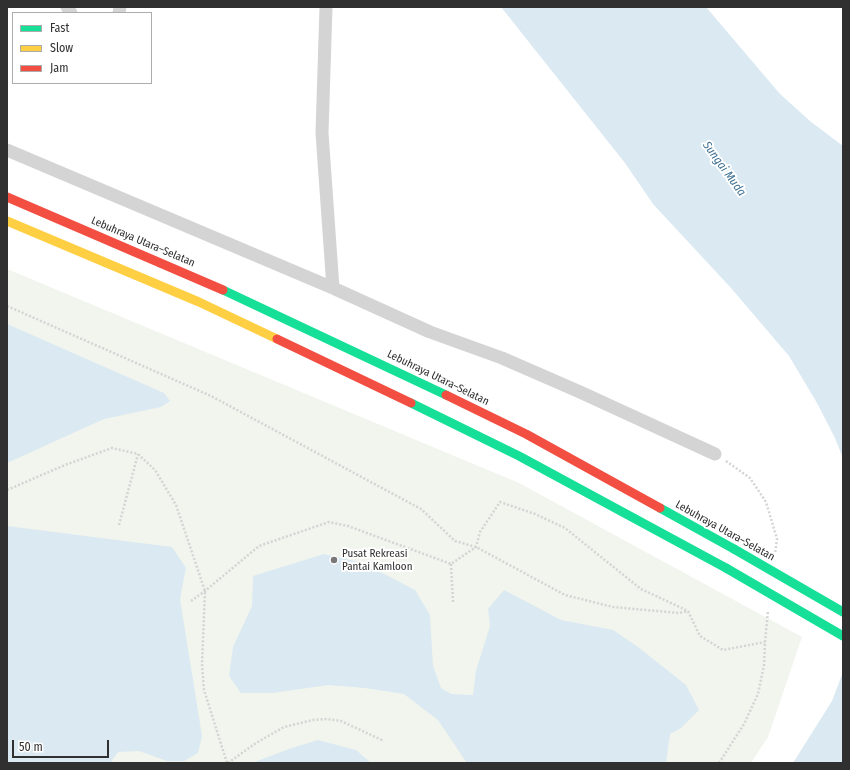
<!DOCTYPE html>
<meta charset="utf-8">
<style>
body{margin:0}
#map{position:relative;width:850px;height:770px;overflow:hidden;background:#fff;font-family:"Fira Sans Condensed",sans-serif}
canvas{display:block}
.frame{position:absolute;inset:0;border:8px solid #303030;pointer-events:none}
.legend{position:absolute;left:12px;top:12px;width:140px;height:72px;box-sizing:border-box;background:#fff;border:1px solid #acacac;margin:0;padding:5px 7px;list-style:none;font-size:12px;color:#303030}
.legend li{display:flex;align-items:center;gap:8px;height:20px}
.legend b{width:20px;border:1px solid #acacac}
.scale{position:absolute;left:12px;top:740px;width:97px;height:18px;box-sizing:border-box;border:2px solid #303030;border-top:0;padding-left:5px;font-size:12px;line-height:14px;white-space:nowrap;color:#303030;-webkit-text-stroke:3px #fff;paint-order:stroke}
</style>
<div id="map">
<canvas width="850" height="770"></canvas>
<div class="frame"></div>
<ul class="legend">
<li><b style="height:5px;background:#16e098"></b>Fast</li>
<li><b style="height:5px;background:#ffcf43"></b>Slow</li>
<li><b style="height:5px;background:#f24e42"></b>Jam</li>
</ul>
<div class="scale">50 m</div>
</div>
<script>
const context = document.querySelector('canvas').getContext('2d');
context.lineJoin = 'round';
function fill(path, color) { context.fillStyle = color; context.fill(path, 'evenodd'); }
const poly = rows => new Path2D(rows.map(r => 'M' + r).join(''));
function stroke(path, color, width, dash) { context.strokeStyle = color; context.lineWidth = width; context.lineCap = dash ? 'butt' : 'round'; context.setLineDash(dash || []); context.stroke(path); }
function drawText(font, color, halo, rows, align = 'center') {
  context.font = font + ' "Fira Sans Condensed",sans-serif'; context.lineWidth = 4; context.setLineDash([]); context.textBaseline = 'middle'; context.strokeStyle = halo; context.fillStyle = color; for (const [text, x, y, turn = 0] of rows) {
    context.save(); context.translate(x, y); context.rotate((+turn || 0) * Math.PI / 180); context.textAlign = isNaN(turn) ? turn : align; if (halo) context.strokeText(text, 0, 0); context.fillText(text, 0, 0); context.restore();
  }
}
fill(poly([
 [7,269,519,483,802,637,768,737,751,763,7,763]
]), '#f1f5ed');
fill(poly([
 [501,7,706,7,780,94,810,121,843,146,843,458,834,436,817,403,789,356,731,288,653,204,625,163],
 [7,324,164,393,170,401,161,407,104,419,7,463],
 [7,526,172,547,186,568,180,599,202,736,198,753,184,761,167,761,139,751,118,752,112,760,112,763,7,763],
 [324,554,363,563,415,590,430,615,433,666,441,688,451,694,473,695,476,671,490,626,488,609,504,590,561,620,613,630,638,647,686,685,699,710,681,728,670,734,666,763,467,763,438,720,404,694,365,688,329,685,272,693,241,693,229,676,233,647,252,606,253,576],
 [843,672,843,763,793,763,832,701],
 [318,740,356,750,371,763,252,763,289,749]
]), '#dbe9f2');
stroke(poly([
 [7,306,211,396,421,509,455,541,476,547,565,595,613,607,679,613,688,611],
 [726,461,750,478,766,502,777,539,775,554],
 [7,490,65,465,112,448,138,454,155,470,176,505,205,591,202,664,204,690,227,763],
 [119,525,138,454],
 [451,564,453,602],
 [191,601,205,591,259,546,329,522,348,526,451,564,476,547,480,532,500,502,535,514,565,528,641,589,688,611,700,636,723,650,765,642],
 [228,763,256,743,284,727,313,720,327,719,341,721,384,741],
 [719,763,744,724,758,694,764,665,765,642,768,611]
]), '#d4d4d4', 2.5, [2, 2]);
stroke(poly([
 [67,7,71,13],
 [326,7,322,133,333,288],
 [119,13,120,7],
 [7,150,333,288,430,332,502,358,580,392,715,454]
]), '#d4d4d4', 13);
stroke(poly([
 [223,290,446,395],
 [411,403,519,456,726,568],
 [660,508,734,549]
]), '#16e098', 9);
stroke(poly([
 [7,221,199,302,277,339]
]), '#ffcf43', 9);
stroke(poly([
 [7,197,223,290],
 [277,339,411,403],
 [446,395,526,434,660,508]
]), '#f24e42', 9);
stroke(poly([
 [734,549,843,612],
 [726,568,843,636]
]), '#16e098', 9);
for (const [x, y, r, color] of [
 [334,560,4,"#787878"]
]) { const dot = new Path2D(); dot.arc(x, y, r, 0, 2 * Math.PI); context.fillStyle = color; context.fill(dot); stroke(dot, '#fff', 1.5); }
drawText('11px', '#303030', '#fff', [
 ["Lebuhraya Utara–Selatan",143,242,23],
 ["Lebuhraya Utara–Selatan",438,378,26],
 ["Lebuhraya Utara–Selatan",725,531,29]
]);
drawText('11px', '#303030', '#fff', [
 ["Pusat Rekreasi",342,554],
 ["Pantai Kamloon",342,567]
], 'left');
drawText('italic 12px', '#3e7092', '#fff', [
 ["Sungai Muda",724,169,54]
]);
</script>
